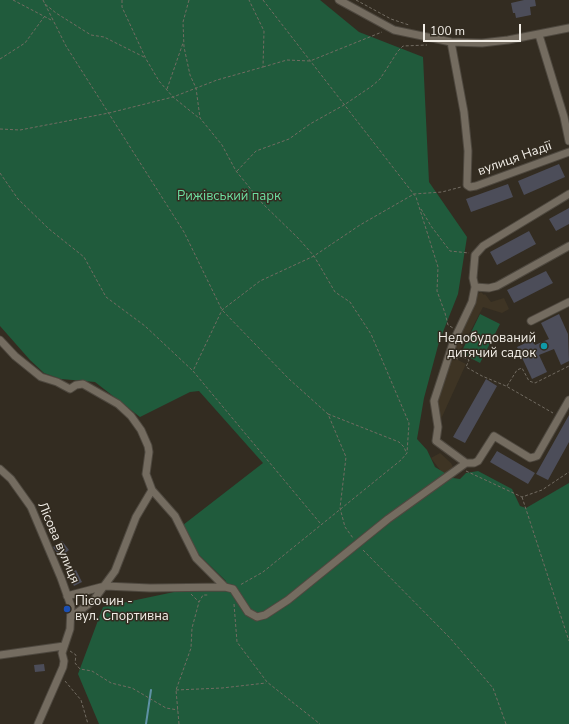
<!DOCTYPE html>
<meta charset="utf-8">
<style>
body{margin:0}
#map{position:relative;width:569px;height:724px;overflow:hidden;background:#332c21;font-family:"Nunito Sans",sans-serif}
canvas{display:block}
.scale{position:absolute;left:423px;top:24px;width:98px;height:18px;box-sizing:border-box;border:2px solid #f2eee7;border-top:0;padding-left:5px;font-size:12px;line-height:14px;white-space:nowrap;color:#f2eee7;-webkit-text-stroke:3px #332c21;paint-order:stroke}
</style>
<div id="map">
<canvas width="569" height="724"></canvas>
<div class="scale">100 m</div>
</div>
<script>
const context = document.querySelector('canvas').getContext('2d');
context.lineJoin = 'round';
function fill(path, color) { context.fillStyle = color; context.fill(path, 'evenodd'); }
const poly = rows => new Path2D(rows.map(r => 'M' + r).join(''));
function stroke(path, color, width, dash) { context.strokeStyle = color; context.lineWidth = width; context.lineCap = dash ? 'butt' : 'round'; context.setLineDash(dash || []); context.stroke(path); }
function drawText(font, color, halo, rows, align = 'center') {
  context.font = font + ' "Nunito Sans",sans-serif'; context.lineWidth = 3; context.setLineDash([]); context.textBaseline = 'middle'; context.strokeStyle = halo; context.fillStyle = color; for (const [text, x, y, turn = 0] of rows) {
    context.save(); context.translate(x, y); context.rotate((+turn || 0) * Math.PI / 180); context.textAlign = isNaN(turn) ? turn : align; if (halo) context.strokeText(text, 0, 0); context.fillText(text, 0, 0); context.restore();
  }
}
fill(poly([
 [481,292,484,295,485,294,491,302,504,298,509,309,502,313,483,307,457,357,456,359,466,364,441,419,437,412,437,398,452,360,458,335,475,296],
 [440,453,451,463,454,469,395,510,440,470,431,458]
]), '#3e3424');
fill(poly([
 [0,0,320,0,359,32,423,57,429,182,467,237,458,294,439,342,424,398,417,439,427,450,435,467,453,478,460,479,466,473,478,471,512,489,520,506,526,508,569,483,569,724,99,724,78,674,103,607,226,581,198,554,183,525,263,463,199,391,190,392,140,417,95,382,61,379,44,373,30,360,0,326],
 [480,314,500,324,480,363,461,353]
]), '#205b3c');
stroke(poly([
 [146,724,151,690]
]), '#5e91a4', 2);
fill(poly([
 [524,0,535,0,536,6,530,7,531,15,516,18,515,13,513,13,511,3],
 [559,164,565,177,524,195,518,181],
 [508,184,513,197,471,212,466,199],
 [569,208,569,224,556,231,549,219],
 [529,231,536,244,497,265,490,252],
 [546,271,553,283,514,303,507,290],
 [559,314,568,334,569,361,561,365,554,349,539,355,547,372,532,379,517,347,532,340,535,345,549,339,541,323],
 [486,379,497,386,465,443,453,437],
 [569,415,569,442,548,480,536,474],
 [497,451,535,473,528,484,490,462],
 [62,541,69,550,60,557,53,547],
 [76,570,82,582,74,586,68,575],
 [44,664,45,671,35,672,34,665]
]), '#4c4d59');
const minor = poly([
 [339,0,394,30,451,42,482,43,508,40,569,28],
 [539,35,564,117,569,141],
 [451,42,464,112,468,151,467,185,470,187,476,186,569,152],
 [475,287,472,302,454,340,434,401,438,427,436,441,466,463,474,463,478,461,494,436,530,458,534,457,537,456,569,400],
 [475,287,473,278,475,255,483,246,569,194],
 [475,287,489,288,497,286,569,246],
 [531,321,569,302],
 [0,340,15,356,41,377,57,382,70,389,76,385,83,384,118,404,131,416,141,430,148,446,149,452,146,474,152,490,136,517,115,571,93,601,71,617],
 [0,469,11,479,31,507,61,578,71,606,70,629,62,653,64,661,63,667,38,724],
 [152,490,175,516,196,558,225,587],
 [67,596,105,586,150,588,225,587,233,589,248,612,257,617,265,615,288,600,388,519,466,463],
 [0,655,64,646]
]);
stroke(minor, '#4e483f', 9);
stroke(poly([
 [13,0,53,21],
 [43,0,45,4,56,13,91,35,104,37,146,58],
 [122,0,122,7,146,59,159,81,173,97,199,118],
 [189,0,183,22,184,47,190,75,196,88,200,118,222,145,236,171,263,204,298,238,314,256,335,292,350,302,371,334,409,423,407,453,401,460,263,572,240,585],
 [263,0,416,197,438,267,437,291,445,313,448,325,453,328],
 [356,0,391,19,409,25],
 [45,4,66,46,184,232,222,310,289,379,328,414,346,457,340,508,345,527,353,538],
 [0,59,25,43,44,17],
 [263,67,287,60,310,61,382,32],
 [167,89,183,43],
 [0,129,20,130,109,113,173,97,217,80,263,67,264,31,249,0],
 [237,171,256,151,289,139,310,124,344,105,372,86,380,79,398,51,403,46,427,45],
 [0,173,18,199,49,229,84,257,106,297,145,326,192,370],
 [421,209,431,226,450,251,469,253],
 [455,358,458,359,461,356,469,360,466,367,482,376,506,386,553,413],
 [507,386,517,370,522,368,529,381,535,383,569,366],
 [328,414,399,442,404,447,406,452],
 [466,471,522,497,542,490,569,472],
 [522,497,569,641],
 [320,523,193,371,222,310,260,281,314,256,360,225,414,194,442,192,461,187],
 [363,550,450,638,493,688,506,724],
 [191,594,199,602],
 [234,604,237,642,267,682,320,724],
 [70,651,76,655,75,663,80,669,92,671,111,683,132,688,166,708,178,710],
 [65,681,81,700,88,724],
 [176,690,222,688,266,683],
 [179,724,176,690,191,648,192,628,199,602,203,595,208,595]
]), '#726c62', 1, [3, 2]);
stroke(minor, '#746c60', 7);
for (const [x, y, r, color] of [
 [544,346,4,"#0f9aa8"],
 [67,609,4,"#1a4fb4"]
]) { const dot = new Path2D(); dot.arc(x, y, r, 0, 2 * Math.PI); context.fillStyle = color; context.fill(dot); stroke(dot, '#332c21', 1.5); }
drawText('13px', '#f2eee7', '#332c21', [
 ["вулиця Надії",515,159,-20],
 ["Лісова вулиця",58,543,67]
]);
drawText('13px', '#6ddfa1', '#332c21', [
 ["Рижівський парк",229,197]
]);
drawText('13px', '#f2eee7', '#332c21', [
 ["Недобудований",536,339],
 ["дитячий садок",536,354],
 ["Пісочин -",75,602,"left"],
 ["вул. Спортивна",75,617,"left"]
], 'right');
</script>
